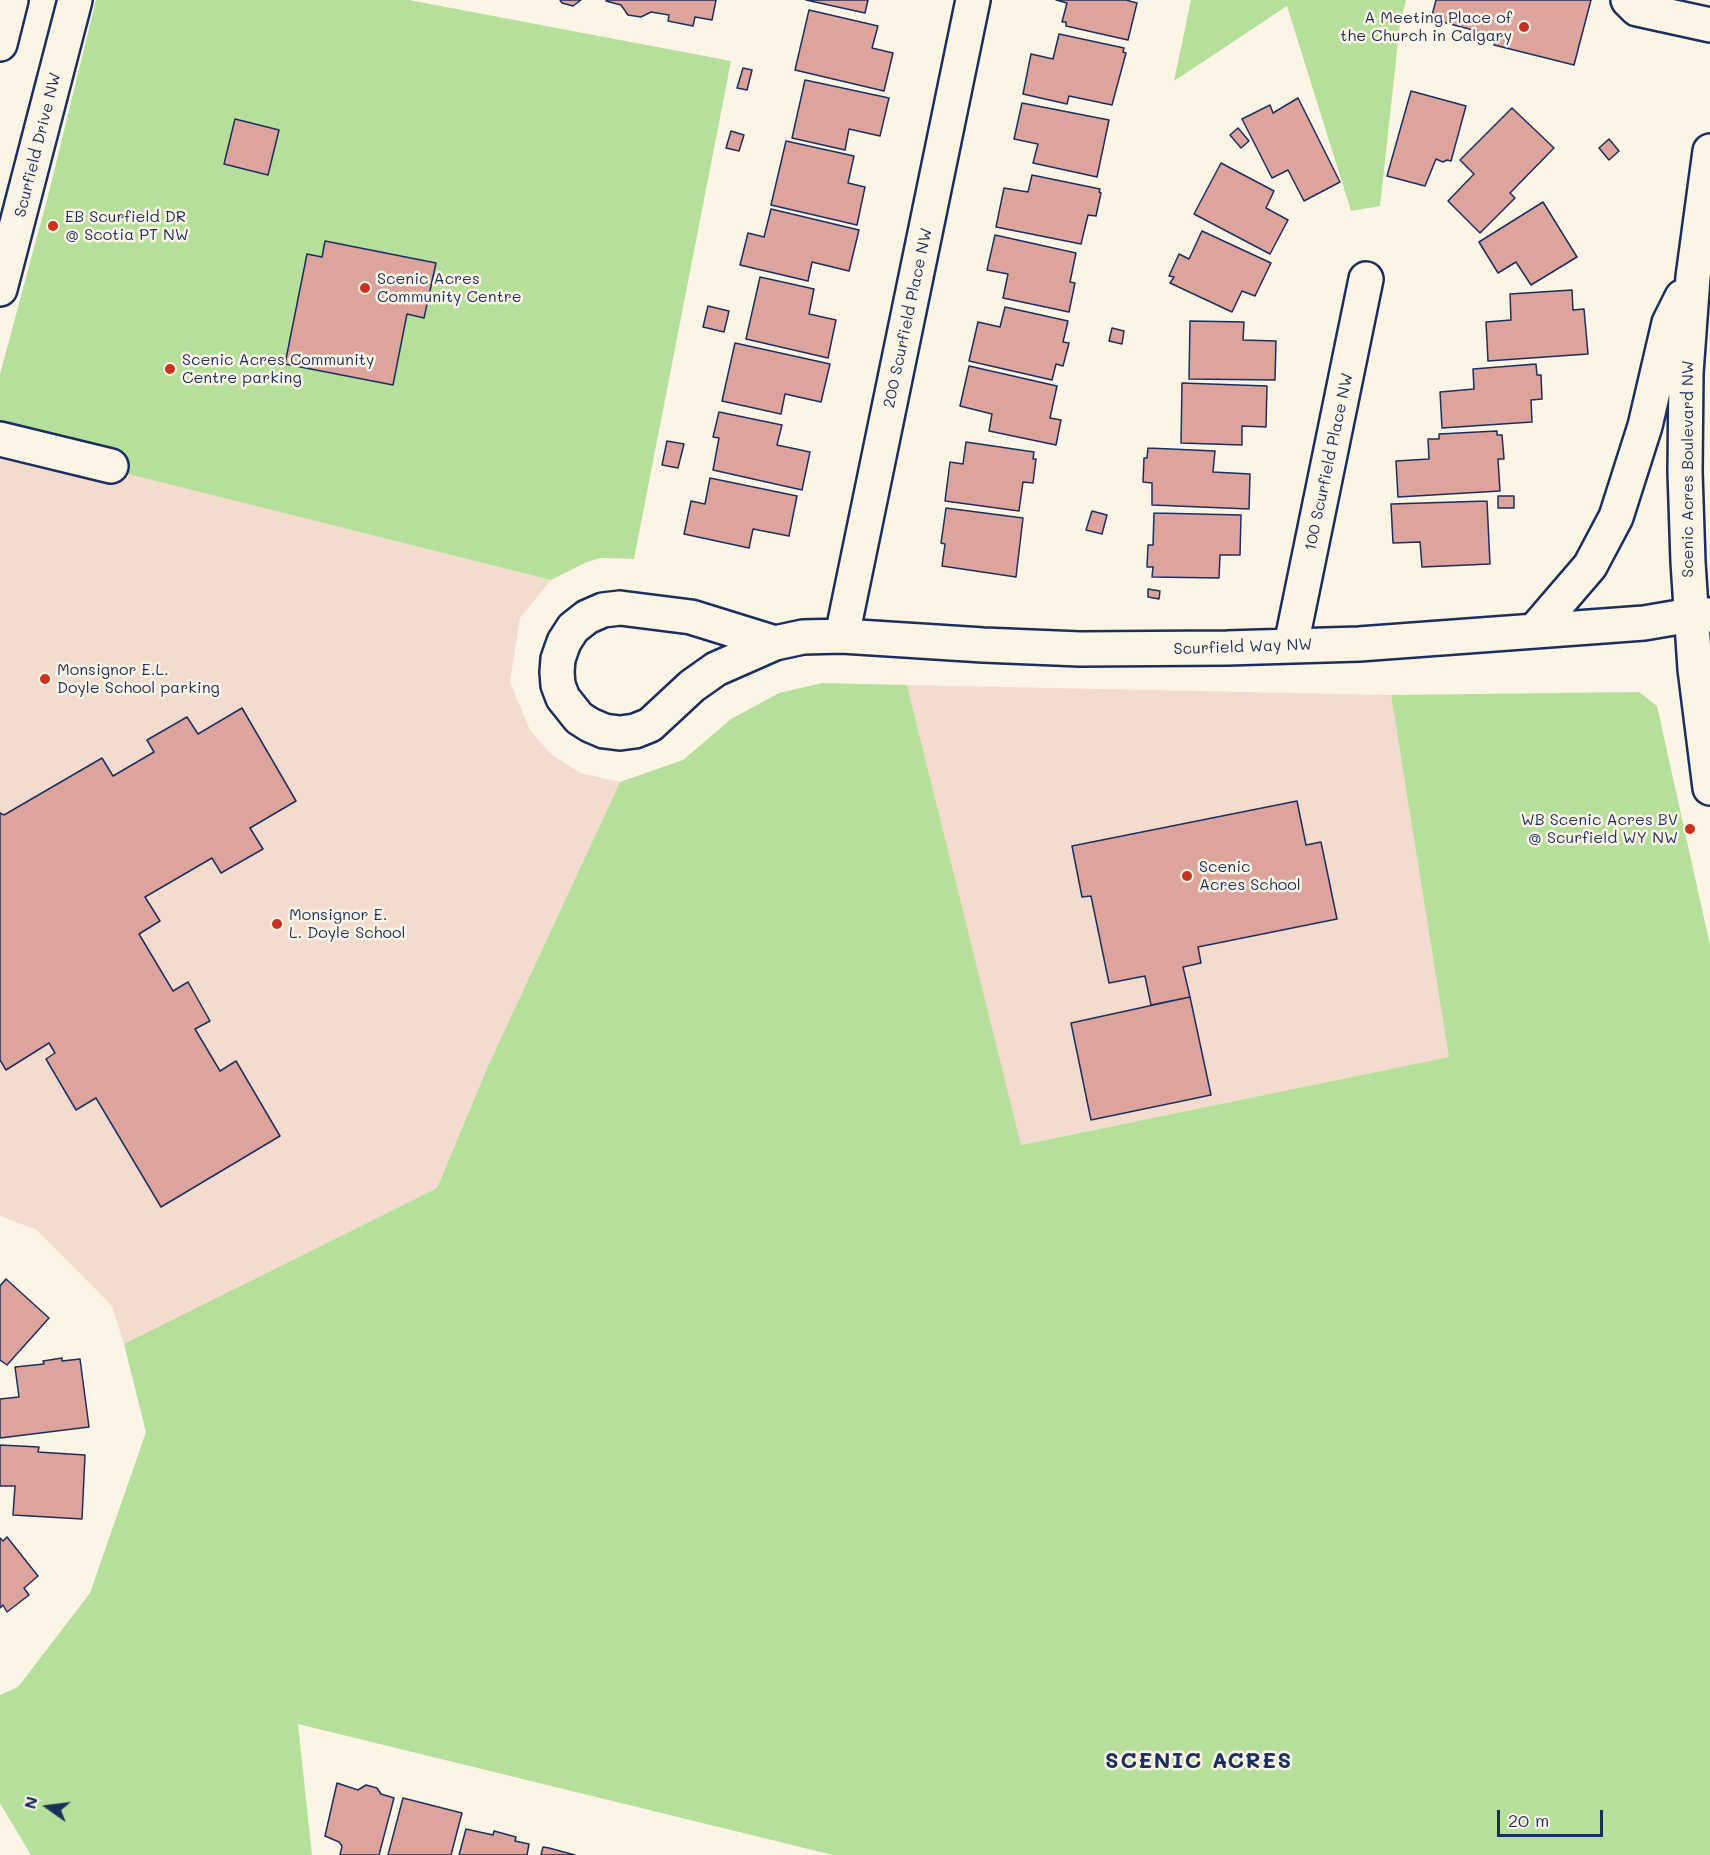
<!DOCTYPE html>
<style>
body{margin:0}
#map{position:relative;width:1710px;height:1855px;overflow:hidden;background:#fcf5e5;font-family:Mali,sans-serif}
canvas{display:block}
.north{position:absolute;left:18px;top:1777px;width:60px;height:60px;-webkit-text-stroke:4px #fcf5e5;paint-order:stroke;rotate:284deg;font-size:16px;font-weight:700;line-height:24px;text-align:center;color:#1b2f5e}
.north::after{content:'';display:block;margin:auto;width:21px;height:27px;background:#1b2f5e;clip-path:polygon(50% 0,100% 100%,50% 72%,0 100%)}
.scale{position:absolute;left:1497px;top:1810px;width:106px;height:27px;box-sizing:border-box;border:3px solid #1b2f5e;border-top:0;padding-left:8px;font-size:18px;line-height:21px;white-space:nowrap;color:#1b2f5e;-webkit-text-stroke:4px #fcf5e5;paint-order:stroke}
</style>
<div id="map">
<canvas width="1710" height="1855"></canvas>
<div class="north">N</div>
<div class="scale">20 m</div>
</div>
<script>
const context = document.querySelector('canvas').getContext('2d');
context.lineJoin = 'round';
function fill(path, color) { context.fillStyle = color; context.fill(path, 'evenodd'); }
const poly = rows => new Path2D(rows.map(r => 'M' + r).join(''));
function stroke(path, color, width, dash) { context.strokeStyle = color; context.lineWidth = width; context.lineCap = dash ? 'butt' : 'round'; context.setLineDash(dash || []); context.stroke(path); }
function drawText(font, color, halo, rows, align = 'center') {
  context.font = font + ' Mali,sans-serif'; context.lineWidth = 5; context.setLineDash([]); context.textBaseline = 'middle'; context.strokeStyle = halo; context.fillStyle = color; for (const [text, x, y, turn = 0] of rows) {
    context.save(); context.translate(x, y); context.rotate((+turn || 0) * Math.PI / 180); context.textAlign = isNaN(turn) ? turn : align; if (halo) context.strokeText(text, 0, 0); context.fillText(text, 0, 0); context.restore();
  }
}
fill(poly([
 [0,442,551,580,520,618,510,682,530,730,551,754,580,773,620,782,488,1066,437,1188,124,1344,112,1306,37,1230,0,1216],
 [907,685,1391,695,1450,1057,1020,1145]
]), '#f3dccf');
fill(poly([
 [96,0,409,0,731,61,634,559,600,558,585,563,551,580,0,442,0,374,48,196],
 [1191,0,1406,0,1400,24,1380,206,1351,211,1287,6,1174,81],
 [822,683,907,685,1021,1145,1449,1057,1391,695,1639,692,1657,706,1710,945,1710,1855,833,1855,298,1724,312,1855,31,1855,0,1803,0,1695,18,1687,90,1593,146,1432,124,1344,437,1188,488,1066,620,782,683,760,731,719,779,693]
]), '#b6df9c');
const building = poly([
 [560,0,581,0,573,6,562,3,560,0],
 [607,0,716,0,712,20,695,17,693,26,668,21,669,15,651,12,641,17,628,15,621,5,606,1,607,0],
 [806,0,868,0,865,13,806,0],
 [1056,0,1126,0,1137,3,1128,40,1066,26,1066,22,1062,22,1067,3,1056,0],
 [1436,0,1591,0,1574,65,1494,45,1496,36,1431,19,1436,0],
 [809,10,878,26,872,48,893,53,884,91,795,70,809,10],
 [1059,34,1124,48,1123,52,1126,53,1112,105,1069,96,1067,104,1023,94,1031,54,1053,59,1059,34],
 [743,68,752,70,747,90,737,88,743,68],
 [805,80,889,98,880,136,849,129,845,150,792,138,805,80],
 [1411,91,1466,106,1451,161,1447,160,1443,162,1436,159,1425,186,1387,176,1411,91],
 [1298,98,1340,182,1304,201,1288,170,1272,178,1242,119,1270,105,1273,113,1298,98],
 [1022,103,1109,120,1097,177,1033,163,1038,144,1014,139,1022,103],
 [1512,108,1554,148,1510,193,1515,198,1480,233,1448,201,1474,174,1460,160,1512,108],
 [235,119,279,130,268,175,224,164,235,119],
 [1238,128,1249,141,1241,148,1230,135,1238,128],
 [731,131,744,135,739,151,726,148,731,131],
 [1609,139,1619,151,1609,160,1599,148,1609,139],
 [786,141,854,156,848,183,865,187,857,225,771,205,786,141],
 [1221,163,1274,191,1266,208,1288,220,1270,254,1194,214,1221,163],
 [1032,175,1100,189,1099,192,1101,193,1096,216,1088,215,1081,244,996,227,1004,188,1028,192,1032,175],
 [1543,202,1577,257,1531,285,1516,262,1498,273,1479,242,1543,202],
 [771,209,859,230,849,271,812,262,808,281,740,265,748,233,764,237,771,209],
 [1202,231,1271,263,1255,296,1242,291,1232,312,1170,283,1174,277,1169,276,1179,254,1189,259,1202,231],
 [995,235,1076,253,1070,282,1075,283,1069,312,1003,298,1008,274,987,270,995,235],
 [325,241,436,263,424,318,407,314,393,385,285,364,307,254,322,257,325,241],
 [760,277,814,289,809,314,836,320,828,358,746,339,760,277],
 [1572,290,1573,310,1584,309,1588,354,1488,361,1486,322,1511,320,1510,294,1572,290],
 [708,306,729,311,724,332,703,327,708,306],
 [1005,307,1068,321,1063,342,1069,343,1063,366,1056,364,1052,380,969,361,978,322,1000,327,1005,307],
 [1190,321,1244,322,1243,340,1276,341,1275,380,1189,379,1190,321],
 [1112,328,1124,331,1122,344,1109,341,1112,328],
 [735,343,830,364,821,402,785,394,781,414,722,401,735,343],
 [1536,364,1537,375,1541,375,1542,399,1531,400,1532,422,1442,428,1440,392,1474,389,1473,369,1536,364],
 [969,366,1057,386,1050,418,1061,420,1056,445,989,431,992,414,960,406,969,366],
 [1182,383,1267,386,1266,427,1242,426,1242,445,1181,443,1182,383],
 [719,412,782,425,777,445,810,452,802,490,713,470,719,438,713,437,719,412],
 [1497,431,1497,435,1502,435,1504,459,1498,459,1500,491,1398,497,1396,461,1429,459,1428,439,1439,439,1439,434,1497,431],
 [667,441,684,444,678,468,662,465,667,441],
 [966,442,1034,452,1033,459,1036,459,1033,483,1023,482,1019,511,945,501,950,462,963,464,966,442],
 [1148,448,1215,451,1213,472,1250,474,1249,509,1152,505,1152,483,1143,482,1144,458,1147,458,1148,448],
 [710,478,797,496,789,536,753,529,749,548,684,534,691,501,705,504,710,478],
 [1498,496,1514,496,1514,508,1498,508,1498,496],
 [1487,501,1490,564,1422,567,1420,542,1393,543,1391,504,1487,501],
 [946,508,1023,518,1016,577,942,566,945,544,941,543,946,508],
 [1092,511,1107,515,1102,534,1086,530,1092,511],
 [1154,513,1241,515,1240,555,1220,555,1219,578,1152,577,1153,567,1147,567,1148,545,1153,545,1154,513],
 [1148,589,1160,591,1159,599,1148,597,1148,589],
 [242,708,296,801,250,828,263,849,221,873,212,858,145,897,160,921,139,934,173,991,188,982,210,1021,195,1029,220,1071,236,1061,280,1136,161,1207,96,1098,76,1110,46,1059,55,1053,49,1043,6,1070,0,1060,0,813,4,815,102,758,113,776,154,752,147,740,187,717,198,734,242,708],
 [1297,801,1306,845,1321,842,1337,919,1198,947,1201,963,1183,967,1190,997,1151,1005,1145,976,1109,983,1091,896,1082,897,1072,846,1297,801],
 [1190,997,1211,1095,1091,1120,1071,1023,1190,997],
 [6,1279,49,1318,7,1365,0,1360,0,1286,6,1279],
 [62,1358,62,1361,80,1359,89,1427,0,1438,0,1399,19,1397,15,1367,44,1364,43,1361,62,1358],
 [0,1445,39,1447,38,1452,85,1455,82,1519,13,1515,15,1486,0,1486,0,1445],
 [7,1537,38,1576,24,1588,29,1595,7,1612,3,1605,0,1608,0,1538,3,1541,7,1537],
 [337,1783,358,1790,366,1785,377,1788,381,1794,394,1798,379,1855,340,1855,342,1846,339,1842,325,1836,337,1783],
 [403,1798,462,1813,451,1855,388,1855,403,1798],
 [466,1829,493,1835,494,1831,516,1837,515,1841,529,1844,527,1855,459,1855,466,1829],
 [543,1847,549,1848,575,1855,541,1855,543,1847]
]);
fill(building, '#dda39d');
stroke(building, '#1b2f5e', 1.5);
const minor = poly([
 [1628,0,1637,9,1710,25],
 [0,44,11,0],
 [1710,151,1693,277,1686,373,1685,472,1688,562,1695,669,1710,788],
 [0,289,75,0],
 [0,439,111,466],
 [620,608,691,617,775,643,716,669,692,686,650,725,635,731,620,733,604,731,590,725,579,718,563,698,558,685,557,672,558,659,564,642,573,628,587,617,603,610,620,608],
 [1535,630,1590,566,1616,517,1645,426,1669,323,1682,297],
 [842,636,973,0],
 [775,643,803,637,842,636,983,645,1080,649,1227,648,1359,644,1644,623,1691,615,1710,615],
 [1291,645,1366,279]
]);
stroke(minor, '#1b2f5e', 38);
stroke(minor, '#fcf5e5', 33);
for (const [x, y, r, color] of [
 [1524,27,6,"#c8321e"],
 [53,226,6,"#c8321e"],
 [365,288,6,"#c8321e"],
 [170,369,6,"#c8321e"],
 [45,679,6,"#c8321e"],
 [1690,829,6,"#c8321e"],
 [1187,876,6,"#c8321e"],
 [277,924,6,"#c8321e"]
]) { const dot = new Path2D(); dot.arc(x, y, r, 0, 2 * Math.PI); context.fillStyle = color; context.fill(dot); stroke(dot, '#fcf5e5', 2); }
drawText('16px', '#1b2f5e', '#fcf5e5', [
 ["A Meeting Place of",1512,18,"right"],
 ["the Church in Calgary",1512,36,"right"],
 ["EB Scurfield DR",65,217],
 ["@ Scotia PT NW",65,235],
 ["Scenic Acres",377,279],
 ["Community Centre",377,297],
 ["Scenic Acres Community",182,360],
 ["Centre parking",182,378],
 ["Monsignor E.L.",57,670],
 ["Doyle School parking",57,688],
 ["WB Scenic Acres BV",1678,820,"right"],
 ["@ Scurfield WY NW",1678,838,"right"],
 ["Scenic",1199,867],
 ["Acres School",1199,885],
 ["Monsignor E.",289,915],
 ["L. Doyle School",289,933]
], 'left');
drawText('16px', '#1b2f5e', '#fcf5e5', [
 ["Scurfield Drive NW",38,145,-76],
 ["200 Scurfield Place NW",908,318,-78],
 ["100 Scurfield Place NW",1329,462,-78],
 ["Scenic Acres Boulevard NW",1688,469,-90],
 ["Scurfield Way NW",1243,647,-2]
]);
context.letterSpacing = '1.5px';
drawText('bold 22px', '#1b2f5e', '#fcf5e5', [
 ["SCENIC ACRES",1199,1761]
]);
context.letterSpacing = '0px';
</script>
